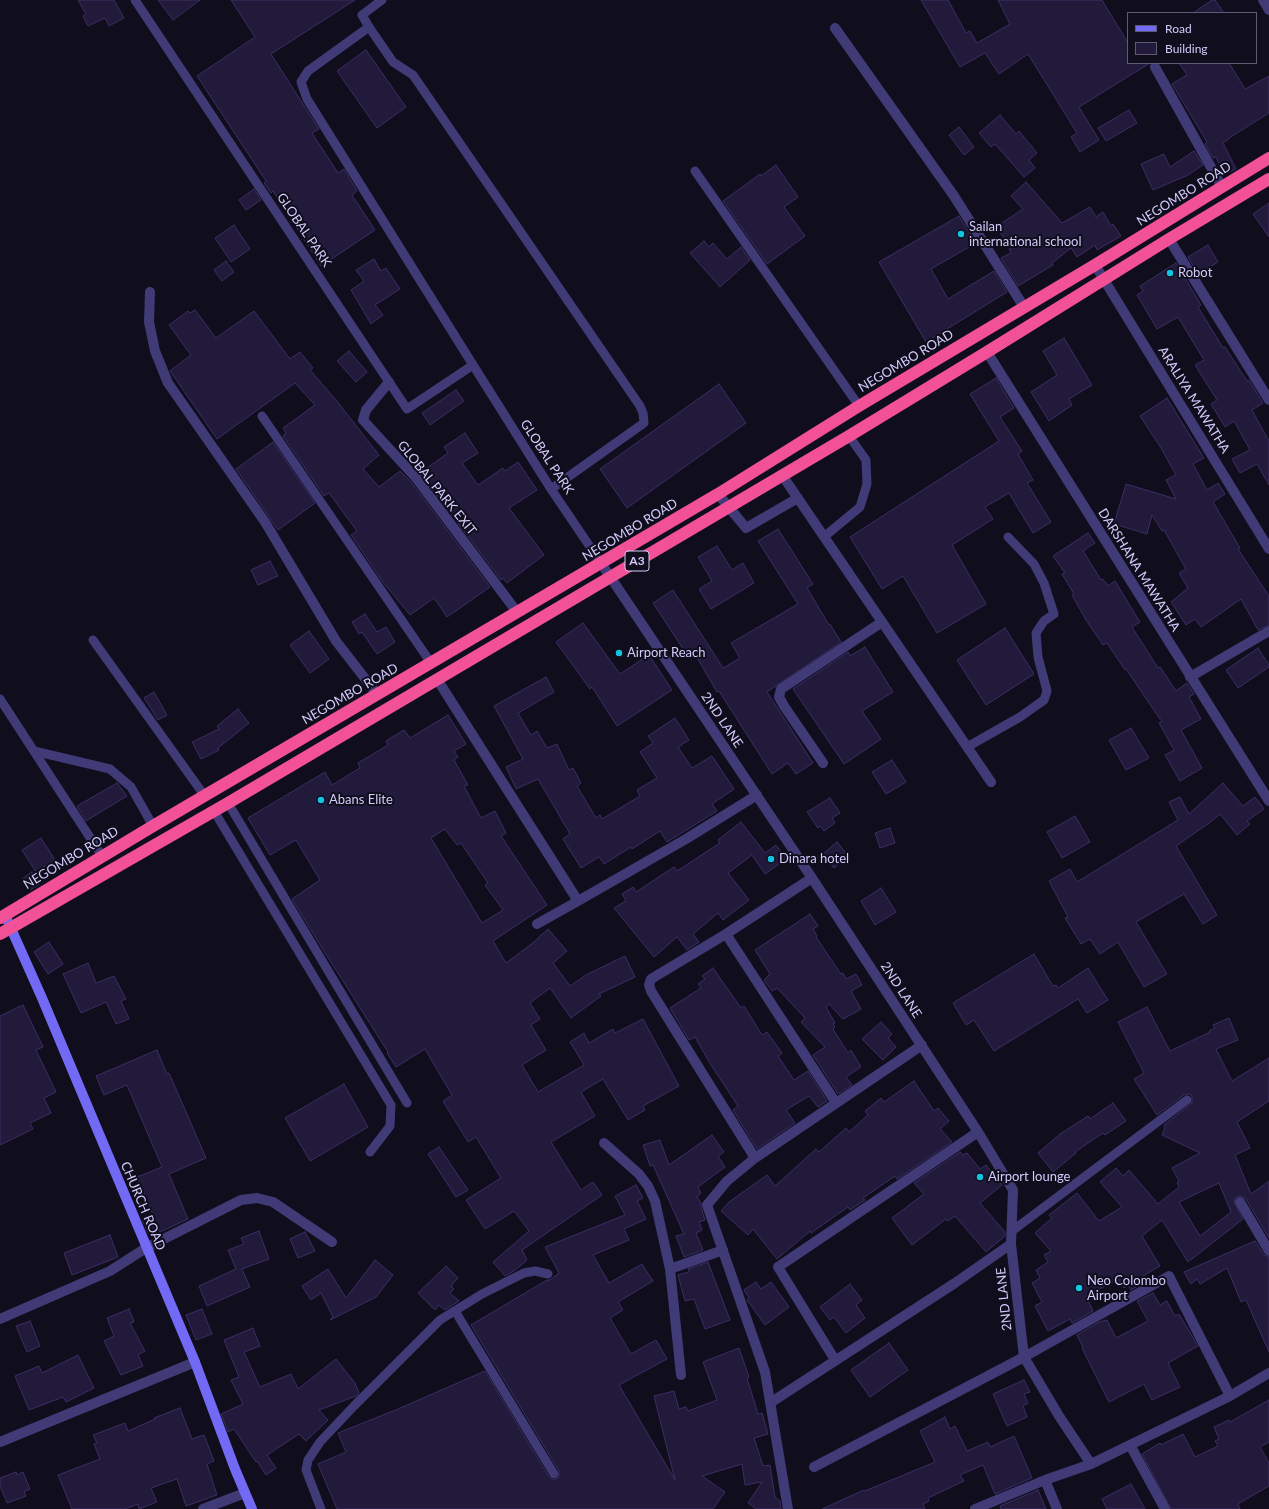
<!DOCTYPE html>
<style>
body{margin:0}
#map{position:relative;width:1269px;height:1509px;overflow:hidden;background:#100d1c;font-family:Lato,sans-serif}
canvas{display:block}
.legend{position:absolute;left:1127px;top:12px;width:130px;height:52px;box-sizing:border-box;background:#100d1c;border:1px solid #5e5975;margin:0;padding:5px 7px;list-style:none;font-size:12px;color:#d3cbfb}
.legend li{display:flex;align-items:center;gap:8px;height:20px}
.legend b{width:20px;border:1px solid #5e5975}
</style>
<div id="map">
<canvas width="1269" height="1509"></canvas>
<ul class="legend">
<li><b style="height:5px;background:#726af4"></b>Road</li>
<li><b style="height:11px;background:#221a3b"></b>Building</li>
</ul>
</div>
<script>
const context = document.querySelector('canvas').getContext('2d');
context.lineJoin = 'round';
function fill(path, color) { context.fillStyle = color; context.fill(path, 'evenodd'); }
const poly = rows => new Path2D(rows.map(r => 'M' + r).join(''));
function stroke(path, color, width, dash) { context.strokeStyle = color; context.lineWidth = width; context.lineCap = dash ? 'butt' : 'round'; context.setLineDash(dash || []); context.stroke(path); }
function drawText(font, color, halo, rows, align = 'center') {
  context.font = font + ' Lato,sans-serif'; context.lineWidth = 4; context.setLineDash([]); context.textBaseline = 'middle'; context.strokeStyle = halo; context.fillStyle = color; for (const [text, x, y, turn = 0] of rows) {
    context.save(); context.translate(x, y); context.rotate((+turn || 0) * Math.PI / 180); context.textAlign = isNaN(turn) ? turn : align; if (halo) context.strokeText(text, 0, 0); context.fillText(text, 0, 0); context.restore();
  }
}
const building = poly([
 [78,0,114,0,124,18,109,26,105,18,88,26,83,16,86,14,78,0],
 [158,0,200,0,173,20,158,0],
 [231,0,355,0,271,54,319,129,312,133,338,173,344,169,357,191,352,195,375,230,321,266,273,191,271,193,264,183,266,181,197,76,255,37,231,0],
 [921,0,948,0,966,33,970,31,977,43,1010,24,998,0,1102,0,1128,43,1128,63,1150,63,1079,107,1099,140,1080,152,1071,137,1077,133,1028,54,999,74,985,53,960,67,921,0],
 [1212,0,1215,0,1224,13,1193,13,1212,0],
 [366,50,406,107,377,128,337,71,366,50],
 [1179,63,1229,63,1245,89,1269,76,1269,113,1229,138,1229,139,1223,143,1236,169,1224,175,1216,157,1213,158,1205,144,1207,142,1172,84,1187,75,1179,63],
 [1129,110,1137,123,1106,141,1098,128,1129,110],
 [1000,115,1016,134,1019,131,1037,153,1029,160,1035,168,1024,177,995,144,991,147,979,133,1000,115],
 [959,127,974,147,964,155,949,135,959,127],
 [1194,151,1203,165,1188,175,1153,190,1141,164,1164,154,1170,167,1194,151],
 [776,165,798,197,784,207,805,236,767,264,723,201,760,174,761,176,776,165],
 [1026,182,1062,223,1090,207,1096,217,1103,212,1111,226,1113,224,1121,236,1097,250,1095,245,1077,257,1071,248,1052,263,1053,265,1018,286,1001,258,1011,253,1009,249,1011,248,996,227,1023,209,1011,196,1026,182],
 [254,189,261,200,246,210,239,200,254,189],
 [1269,203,1269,237,1253,214,1269,203],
 [959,216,976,243,931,269,948,299,994,271,1007,292,926,342,879,262,959,216],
 [234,225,250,249,231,262,215,238,234,225],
 [704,241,709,247,713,243,727,259,741,247,750,260,720,287,690,253,704,241],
 [1208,245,1218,262,1198,274,1188,257,1208,245],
 [374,259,381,271,386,268,400,289,375,305,383,315,371,324,351,290,364,281,356,270,374,259],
 [226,261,234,272,222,281,214,270,226,261],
 [1176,263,1201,305,1198,307,1223,348,1225,347,1247,381,1249,380,1263,403,1252,410,1269,441,1269,485,1257,464,1240,473,1232,459,1250,450,1234,421,1225,427,1211,404,1217,400,1195,365,1204,360,1178,317,1157,329,1137,295,1143,291,1140,286,1176,263],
 [195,310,216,338,254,311,290,359,300,352,313,368,310,370,336,400,379,455,363,469,379,487,400,471,411,482,490,587,447,617,434,598,410,615,382,581,351,535,357,531,329,493,324,496,283,436,286,433,283,428,315,405,295,383,217,439,170,371,191,355,169,325,188,311,190,313,195,310],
 [1064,338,1092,385,1069,399,1072,405,1049,421,1031,392,1057,375,1043,351,1064,338],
 [349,351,367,372,356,382,337,361,349,351],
 [996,378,1014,408,1000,417,1022,451,1018,454,1033,480,1027,483,1051,522,1033,533,1009,493,985,507,993,519,952,545,986,604,937,633,903,576,882,589,850,537,999,441,970,394,996,378],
 [719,384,746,423,627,508,600,469,719,384],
 [456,390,464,401,430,425,422,413,456,390],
 [1167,398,1204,458,1193,464,1207,490,1218,483,1225,494,1213,502,1240,548,1238,549,1269,596,1269,625,1258,630,1241,599,1201,627,1195,619,1186,625,1171,602,1188,588,1179,573,1186,569,1164,530,1162,531,1152,515,1147,534,1114,524,1126,484,1176,499,1166,480,1176,475,1161,448,1140,416,1167,398],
 [465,433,478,453,462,463,478,485,503,468,505,471,518,462,537,490,509,508,544,555,507,583,503,578,501,580,420,473,448,453,444,447,465,433],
 [273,442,315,503,278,530,236,469,273,442],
 [778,529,813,584,807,588,829,625,830,624,841,642,767,692,813,763,796,774,788,763,772,774,719,691,717,692,695,654,689,658,653,603,673,590,723,668,740,658,731,643,798,604,758,541,778,529],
 [1088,533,1095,543,1083,551,1101,580,1103,579,1108,586,1115,581,1140,622,1132,627,1158,668,1160,667,1176,691,1187,683,1194,694,1189,697,1201,719,1181,730,1202,768,1180,781,1165,755,1174,750,1159,723,1162,722,1126,669,1125,670,1107,643,1103,645,1086,620,1072,595,1074,594,1062,574,1065,573,1053,556,1088,533],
 [717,546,732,570,743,563,754,583,711,609,699,589,712,581,698,557,717,546],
 [270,561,278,576,258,585,251,570,270,561],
 [365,614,377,632,386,627,395,642,377,654,362,632,359,634,352,622,365,614],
 [583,623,620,674,649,655,672,690,617,726,592,687,590,689,556,642,583,623],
 [1005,628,1034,674,986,705,957,660,1005,628],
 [309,631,329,659,310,673,290,645,309,631],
 [865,647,893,692,862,711,881,739,844,764,793,689,848,652,850,656,865,647],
 [1258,648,1269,665,1269,667,1238,688,1226,670,1258,648],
 [546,677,554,692,518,713,531,735,537,731,547,748,557,744,569,770,573,768,581,783,577,786,596,818,600,815,602,819,640,796,637,790,657,778,640,752,653,743,648,736,675,718,689,740,678,747,692,768,712,756,734,789,712,804,717,811,667,842,660,831,632,849,631,847,604,864,599,857,581,868,563,839,570,834,538,779,516,789,506,767,523,759,494,706,546,677],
 [154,692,167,715,158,720,144,698,154,692],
 [238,709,249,723,218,748,219,750,201,759,192,742,219,729,217,726,238,709],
 [448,715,466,744,454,751,458,757,454,760,468,785,464,786,481,818,495,811,506,833,501,836,547,905,493,941,506,963,538,939,537,939,548,929,567,951,553,963,570,986,586,975,625,956,635,977,599,994,601,996,571,1018,550,988,530,1003,540,1019,531,1025,546,1050,522,1065,538,1092,584,1065,570,1042,584,1033,589,1043,613,1029,615,1033,643,1019,679,1086,643,1106,645,1110,628,1120,603,1079,581,1092,595,1116,551,1142,581,1190,593,1182,602,1195,522,1250,527,1260,514,1271,505,1276,493,1262,529,1231,514,1211,485,1229,466,1200,501,1178,476,1137,468,1142,443,1101,452,1095,425,1049,396,1067,387,1053,388,1052,322,948,292,899,320,880,296,840,270,855,248,818,325,772,332,785,360,768,358,763,388,745,386,741,404,730,410,738,448,715],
 [445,829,457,845,461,843,488,883,485,885,503,910,482,923,431,838,445,829],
 [1131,728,1149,758,1126,770,1109,740,1131,728],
 [892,760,906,782,886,794,872,772,892,760],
 [117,783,127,796,86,821,77,806,117,783],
 [1223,783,1243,806,1255,797,1264,809,1247,821,1250,824,1237,835,1220,814,1212,821,1176,846,1217,915,1203,924,1184,894,1136,922,1167,974,1144,987,1118,942,1100,954,1090,939,1081,944,1065,918,1068,917,1049,881,1070,869,1077,882,1178,820,1169,802,1180,797,1189,814,1223,783],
 [830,798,840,813,832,818,835,823,824,831,820,826,818,828,807,812,830,798],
 [1075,816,1090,842,1062,858,1047,832,1075,816],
 [741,822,765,853,776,845,786,859,765,874,752,855,728,873,749,900,723,920,718,913,693,934,699,942,687,950,677,937,654,957,614,908,626,901,622,894,633,887,636,892,674,867,677,871,720,843,718,840,741,822],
 [890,828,895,843,880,848,875,833,890,828],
 [41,838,55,860,36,872,22,850,41,838],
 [837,842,848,856,834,868,823,854,837,842],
 [32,872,40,884,30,890,22,879,32,872],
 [881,888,896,912,875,925,861,901,881,888],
 [810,914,818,926,813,929,817,936,816,937,841,974,843,973,846,979,856,974,862,985,851,991,861,1009,843,1019,829,1004,826,1007,835,1023,833,1024,835,1027,833,1029,848,1053,851,1050,861,1067,846,1077,852,1085,838,1094,813,1055,825,1047,801,1022,805,1018,777,988,772,991,764,980,770,974,755,950,810,914],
 [49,942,63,964,48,974,34,952,49,942],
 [1034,954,1053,986,1056,985,1058,988,1088,968,1108,1000,1087,1013,1078,999,994,1051,974,1020,966,1025,953,1003,1034,954],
 [88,963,96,983,114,976,126,999,121,1001,129,1019,116,1024,106,1002,81,1013,63,974,88,963],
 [713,968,741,1008,744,1006,762,1035,767,1032,782,1053,778,1056,794,1080,808,1071,827,1101,818,1107,809,1096,786,1110,795,1123,757,1149,733,1110,738,1106,711,1065,695,1037,689,1040,670,1008,701,988,698,984,705,979,702,976,713,968],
 [23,1005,43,1047,36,1050,56,1092,44,1098,51,1113,30,1123,33,1129,0,1145,0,1016,23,1005],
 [1147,1007,1170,1051,1210,1032,1209,1031,1215,1028,1213,1025,1229,1018,1238,1040,1216,1049,1232,1081,1269,1058,1269,1101,1237,1122,1250,1148,1235,1155,1251,1194,1269,1181,1269,1238,1246,1199,1240,1196,1235,1198,1234,1202,1243,1219,1188,1262,1162,1220,1142,1236,1160,1266,1143,1276,1146,1281,1131,1290,1128,1285,1124,1288,1118,1279,1086,1296,1093,1311,1072,1323,1070,1319,1048,1331,1035,1306,1042,1302,1032,1283,1040,1278,1036,1270,1048,1262,1044,1255,1051,1251,1035,1233,1052,1218,1049,1215,1077,1193,1099,1221,1122,1207,1100,1182,1116,1168,1123,1176,1129,1170,1158,1204,1179,1187,1177,1182,1179,1181,1172,1168,1200,1153,1162,1135,1165,1127,1164,1125,1192,1103,1192,1096,1189,1094,1184,1095,1157,1115,1134,1079,1144,1073,1118,1022,1147,1007],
 [1219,1183,1231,1212,1200,1236,1179,1202,1219,1183],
 [881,1022,892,1034,888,1038,896,1047,883,1060,862,1039,881,1022],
 [157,1050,167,1074,169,1073,206,1158,169,1174,188,1219,160,1232,159,1229,148,1233,142,1219,153,1215,137,1177,162,1167,127,1085,104,1095,96,1076,157,1050],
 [914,1081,934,1111,938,1108,949,1121,940,1129,952,1142,897,1179,895,1176,863,1198,865,1200,850,1210,848,1207,811,1233,810,1231,777,1259,753,1229,748,1235,721,1211,729,1202,767,1175,775,1186,816,1149,819,1152,846,1128,849,1132,868,1115,865,1111,881,1098,884,1102,914,1081],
 [344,1084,368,1127,310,1161,285,1118,344,1084],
 [1113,1103,1126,1121,1105,1135,1103,1133,1075,1152,1076,1153,1053,1172,1038,1153,1060,1134,1088,1116,1090,1119,1113,1103],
 [712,1135,724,1152,718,1156,725,1167,698,1187,701,1193,697,1197,701,1203,701,1207,705,1220,699,1222,702,1230,696,1233,703,1250,684,1257,676,1236,684,1234,653,1165,650,1166,643,1145,660,1140,669,1165,712,1135],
 [439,1147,468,1190,456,1197,428,1154,439,1147],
 [960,1152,963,1155,967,1153,980,1169,986,1165,1002,1185,980,1203,1005,1232,1005,1236,986,1252,955,1216,948,1221,946,1219,912,1245,892,1218,924,1194,914,1183,960,1152],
 [636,1185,643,1198,637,1201,646,1219,624,1229,629,1240,593,1255,609,1283,642,1264,653,1281,618,1302,623,1310,610,1318,631,1354,656,1340,667,1359,619,1385,675,1480,654,1396,674,1391,679,1409,686,1407,688,1411,717,1400,703,1362,739,1348,749,1377,747,1378,758,1414,762,1413,768,1434,754,1438,763,1466,770,1465,775,1497,780,1501,781,1509,756,1509,748,1503,762,1482,745,1485,742,1464,702,1476,725,1492,713,1509,337,1509,318,1464,346,1452,338,1433,398,1409,485,1371,549,1477,554,1480,559,1477,559,1471,471,1325,547,1280,550,1280,559,1273,545,1247,625,1215,615,1196,636,1185],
 [259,1231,269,1259,242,1269,250,1287,207,1306,199,1286,236,1269,228,1250,244,1244,241,1238,259,1231],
 [305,1232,315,1251,298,1258,290,1239,305,1232],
 [110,1235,118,1257,72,1275,64,1253,110,1235],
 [1255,1241,1264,1255,1269,1257,1269,1352,1246,1300,1241,1302,1227,1268,1200,1284,1197,1279,1191,1284,1184,1272,1255,1241],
 [375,1260,393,1275,376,1297,330,1320,333,1317,321,1293,311,1300,302,1286,328,1269,346,1298,375,1260],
 [708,1262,730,1320,705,1329,694,1299,685,1301,678,1275,689,1272,688,1269,708,1262],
 [446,1266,458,1278,451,1286,454,1289,450,1293,459,1301,445,1310,439,1305,435,1310,418,1293,446,1266],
 [756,1282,761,1289,771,1282,789,1307,765,1325,747,1300,749,1298,744,1290,756,1282],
 [850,1284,862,1300,856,1305,865,1318,846,1333,834,1317,830,1320,820,1307,850,1284],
 [1153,1293,1160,1305,1167,1301,1175,1316,1179,1314,1198,1346,1168,1363,1180,1387,1152,1400,1144,1384,1109,1402,1082,1348,1083,1347,1077,1335,1099,1322,1107,1320,1116,1338,1148,1321,1137,1301,1153,1293],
 [129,1309,134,1322,130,1323,145,1351,138,1355,143,1366,121,1375,104,1341,114,1336,107,1318,129,1309],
 [202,1309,212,1334,196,1340,186,1315,202,1309],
 [30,1321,40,1346,27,1352,16,1326,30,1321],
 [253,1328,260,1346,244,1352,260,1387,291,1374,298,1389,336,1359,355,1383,359,1393,356,1396,319,1410,328,1420,306,1441,299,1434,267,1455,276,1468,266,1475,257,1461,256,1462,234,1429,228,1432,221,1414,243,1404,231,1380,239,1377,224,1340,253,1328],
 [889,1343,908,1370,870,1397,851,1370,889,1343],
 [78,1355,94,1388,66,1402,63,1397,29,1410,15,1376,39,1366,42,1373,78,1355],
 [1024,1380,1030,1392,1024,1394,1028,1403,1023,1406,1027,1417,1007,1426,993,1394,1024,1380],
 [1269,1400,1269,1442,1260,1447,1269,1463,1269,1486,1238,1504,1240,1509,1171,1509,1142,1454,1160,1443,1161,1445,1183,1434,1195,1457,1218,1446,1215,1441,1219,1439,1214,1427,1229,1420,1230,1422,1269,1400],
 [180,1408,192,1439,204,1435,214,1461,207,1464,217,1495,186,1506,177,1479,151,1488,157,1502,139,1509,138,1504,125,1509,72,1509,58,1475,100,1459,94,1444,97,1443,93,1435,125,1423,128,1431,155,1419,154,1418,180,1408],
 [945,1417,950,1429,955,1426,967,1451,988,1442,990,1447,1014,1436,1032,1478,995,1494,983,1465,960,1475,964,1481,928,1498,929,1501,923,1504,925,1509,822,1509,864,1490,865,1491,935,1462,920,1431,945,1417],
 [16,1472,17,1475,23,1472,30,1489,24,1492,26,1496,7,1503,0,1486,0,1478,16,1472],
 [1131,1484,1145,1509,1107,1509,1102,1499,1131,1484],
 [1038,1490,1046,1509,1001,1509,1000,1506,1038,1490]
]);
fill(building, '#221a3b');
stroke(building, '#3b2e65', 1);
stroke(poly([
 [135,0,407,409,473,365],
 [382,0,362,15,369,27,308,71,301,82,307,99,473,365,551,489,601,563],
 [369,27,393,62,413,75,640,406,643,413,644,423,551,489],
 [695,171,859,406],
 [262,416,431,663],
 [825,536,860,507,867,484,866,460,849,436],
 [93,640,204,795],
 [0,699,102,856],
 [967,747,1020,717,1044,700,1047,691,1038,657,1036,633,1044,621,1054,614,1044,583,1034,564,1008,537],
 [34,751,110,769,131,787,153,826],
 [228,803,407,1103],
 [214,811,391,1105,390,1126,370,1152],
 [1012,1231,1187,1100],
 [455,1311,554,1474],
 [321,1509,306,1470,308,1460,320,1442,354,1406,440,1320,482,1294,524,1273,535,1271,548,1274]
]), '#403b77', 9);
stroke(poly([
 [1263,0,1269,10],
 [835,28,954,196,1024,307],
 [1155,67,1222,187],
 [1169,239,1269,400],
 [1095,265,1269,549],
 [150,292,149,322,155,351,168,383,265,522,336,641,377,694],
 [987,352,1269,801],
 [389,382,366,410,363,420,416,478,517,612],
 [782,475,991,782],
 [718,494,746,528,798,498],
 [601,563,812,878,978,1132,1013,1190,1011,1244,1024,1357,1059,1416,1091,1464],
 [1190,677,1269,631],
 [437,679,578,901,686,839,757,795],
 [823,763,784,706,779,697,781,689,882,622],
 [812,878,726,934,651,979,649,985,651,991,755,1158,922,1045],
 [537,924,578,901],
 [726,934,836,1103],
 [604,1143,639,1174,648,1186,655,1201,670,1269,681,1375],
 [755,1158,727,1181,707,1205,765,1372,788,1509],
 [1240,1202,1269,1251],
 [670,1269,723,1250],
 [0,1319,110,1271,146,1248,241,1200,257,1198,273,1202,332,1242],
 [835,1360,778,1267,978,1132],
 [770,1403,955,1283,1011,1244],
 [0,1442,195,1362],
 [1130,1445,1165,1509],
 [814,1467,1024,1357,1169,1276,1230,1396],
 [1045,1480,1057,1509],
 [203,1509,245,1493],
 [975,1509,1045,1480,1091,1464,1230,1396,1269,1373]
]), '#403b77', 10);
stroke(poly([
 [5,915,42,998,195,1362,235,1469,252,1509]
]), '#726af4', 10);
stroke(poly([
 [0,918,153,826,718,494,859,406,1095,265,1269,158],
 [0,934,228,803,849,436,987,352,1169,239,1269,179]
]), '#f25097', 12);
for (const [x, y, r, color] of [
 [961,234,4,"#11c5e2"],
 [1170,273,4,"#11c5e2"],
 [619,653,4,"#11c5e2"],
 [321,800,4,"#11c5e2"],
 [771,859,4,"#11c5e2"],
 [980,1177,4,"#11c5e2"],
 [1079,1288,4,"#11c5e2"]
]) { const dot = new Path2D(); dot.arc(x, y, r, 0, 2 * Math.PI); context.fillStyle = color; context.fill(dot); stroke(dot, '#100d1c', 1.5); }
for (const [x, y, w] of [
 [637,561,24]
]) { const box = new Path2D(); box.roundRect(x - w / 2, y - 10, w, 20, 3); context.fillStyle = '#100d1c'; context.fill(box); stroke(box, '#d3cbfb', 1); }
drawText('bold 12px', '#d3cbfb', null, [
 ["A3",637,561]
]);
drawText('13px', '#d3cbfb', '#100d1c', [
 ["NEGOMBO ROAD",1184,194,-32],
 ["GLOBAL PARK",304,230,56],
 ["NEGOMBO ROAD",906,361,-31],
 ["ARALIYA MAWATHA",1194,400,58],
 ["GLOBAL PARK",547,457,57],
 ["GLOBAL PARK EXIT",437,488,51],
 ["NEGOMBO ROAD",630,530,-31],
 ["DARSHANA MAWATHA",1139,570,58],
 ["NEGOMBO ROAD",350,694,-30],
 ["2ND LANE",722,720,56],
 ["NEGOMBO ROAD",71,858,-31],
 ["2ND LANE",901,990,57],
 ["CHURCH ROAD",143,1206,67],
 ["2ND LANE",1004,1299,-96]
]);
drawText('13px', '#d3cbfb', '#100d1c', [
 ["Sailan",969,227],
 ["international school",969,242],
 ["Robot",1178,273],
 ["Airport Reach",627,653],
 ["Abans Elite",329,800],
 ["Dinara hotel",779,859],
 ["Airport lounge",988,1177],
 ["Neo Colombo",1087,1281],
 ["Airport",1087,1296]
], 'left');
</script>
